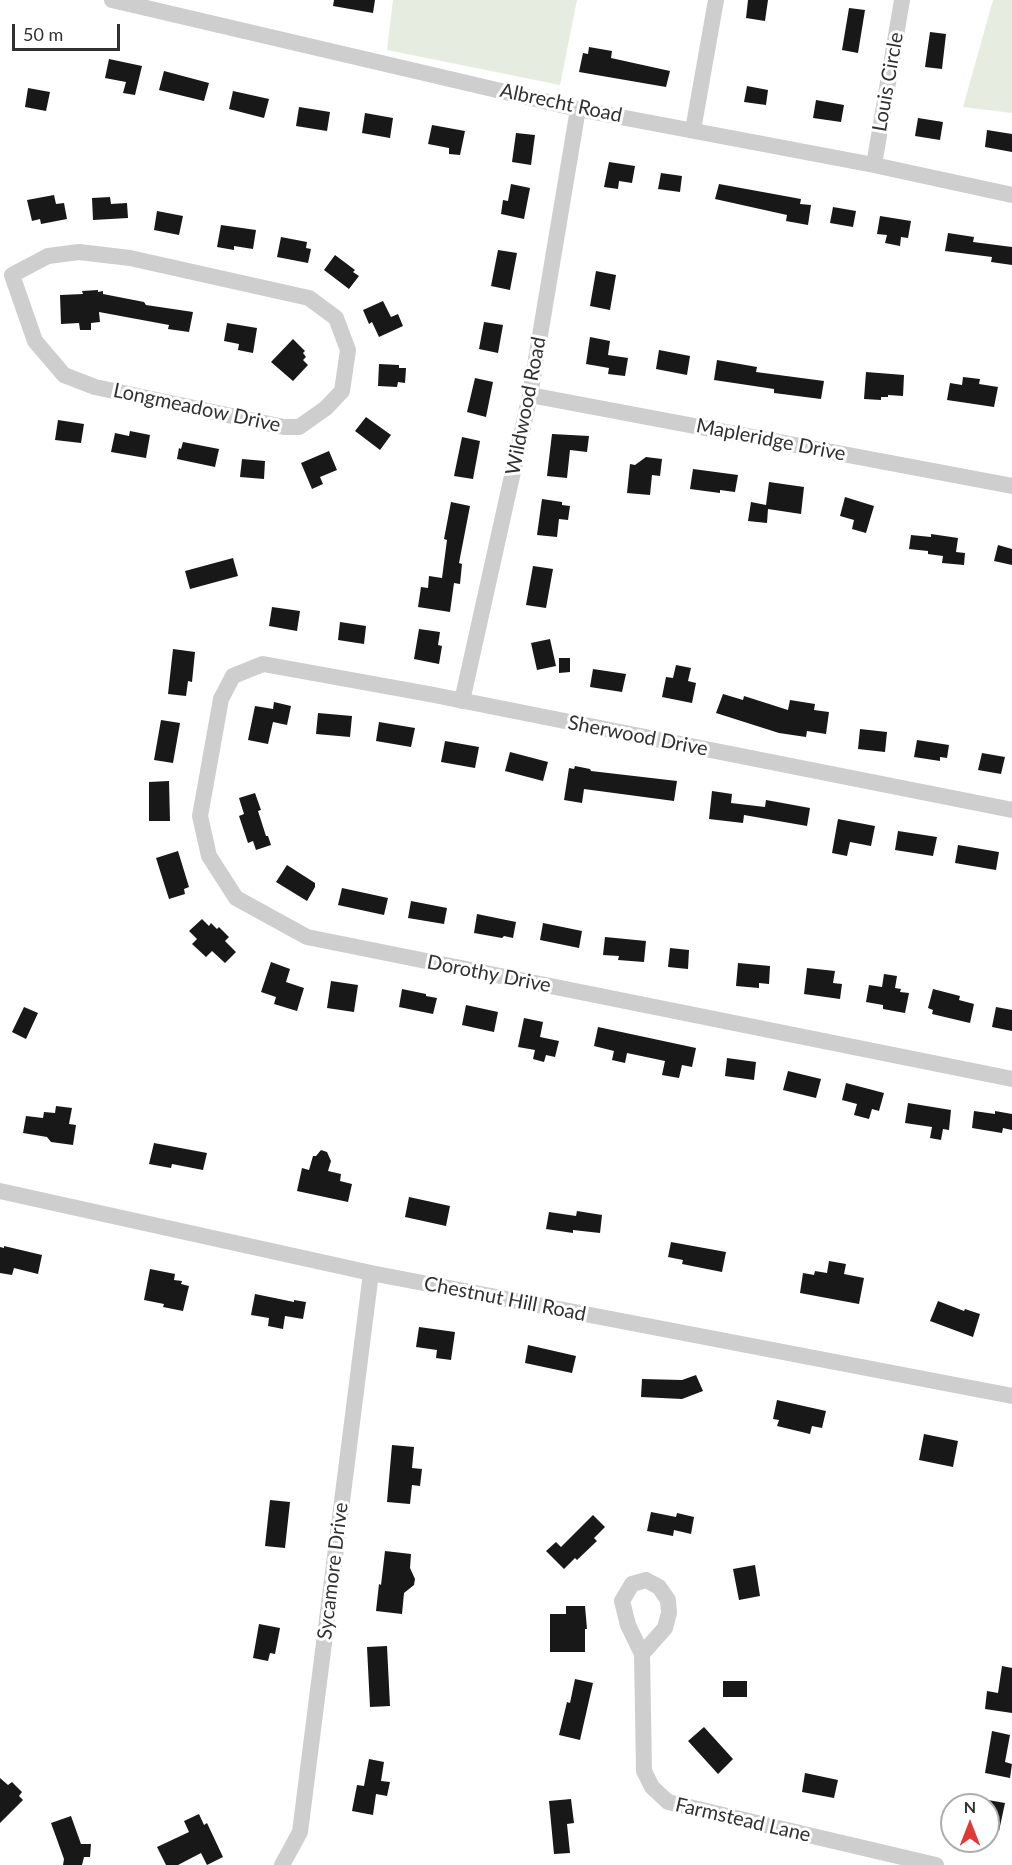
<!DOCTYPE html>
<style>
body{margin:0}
#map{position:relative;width:1012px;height:1865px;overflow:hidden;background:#fff;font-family:Lato,sans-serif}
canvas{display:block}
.north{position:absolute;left:940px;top:1793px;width:60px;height:60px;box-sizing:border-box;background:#fff;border:2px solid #adadad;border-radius:50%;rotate:0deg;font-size:16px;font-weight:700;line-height:24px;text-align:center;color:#313131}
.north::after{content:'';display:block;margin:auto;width:21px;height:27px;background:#e33838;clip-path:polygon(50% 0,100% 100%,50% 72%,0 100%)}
.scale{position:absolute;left:12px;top:24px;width:108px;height:27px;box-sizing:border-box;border:3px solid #313131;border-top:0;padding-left:8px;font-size:18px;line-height:21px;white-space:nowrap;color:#313131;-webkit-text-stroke:4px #fff;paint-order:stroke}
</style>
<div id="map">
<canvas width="1012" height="1865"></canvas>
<div class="north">N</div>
<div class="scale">50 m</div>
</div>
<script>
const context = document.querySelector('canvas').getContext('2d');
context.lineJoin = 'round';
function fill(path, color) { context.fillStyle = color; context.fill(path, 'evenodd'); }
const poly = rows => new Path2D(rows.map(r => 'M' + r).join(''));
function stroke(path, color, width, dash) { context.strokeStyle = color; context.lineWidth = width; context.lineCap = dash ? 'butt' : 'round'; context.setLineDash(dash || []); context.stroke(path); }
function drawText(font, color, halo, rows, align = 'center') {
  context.font = font + ' Lato,sans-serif'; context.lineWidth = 6; context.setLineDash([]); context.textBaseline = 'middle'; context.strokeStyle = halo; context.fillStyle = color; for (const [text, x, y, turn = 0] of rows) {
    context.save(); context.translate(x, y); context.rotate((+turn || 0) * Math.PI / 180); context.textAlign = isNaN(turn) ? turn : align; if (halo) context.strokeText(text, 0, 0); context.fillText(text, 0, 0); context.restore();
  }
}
fill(poly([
 [393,0,577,0,560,85,387,50],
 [993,0,1012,0,1012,113,963,107]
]), '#e6ede0');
fill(poly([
 [334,0,375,0,373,13,333,6],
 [748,0,768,0,765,21,746,18],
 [849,8,865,10,858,53,842,50],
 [930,32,946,34,942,69,925,67],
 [589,47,612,51,611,58,670,71,666,87,579,72,583,53,588,54],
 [109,59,142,66,135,95,123,93,126,82,105,78],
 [164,71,209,83,204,101,159,90],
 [747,86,768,90,766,105,744,102],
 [28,88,50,92,46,111,25,107],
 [233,91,269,99,264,118,229,109],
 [816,100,844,105,841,122,813,118],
 [299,107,330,112,327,131,296,126],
 [365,113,393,118,390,138,362,133],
 [918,118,943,122,940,140,915,136],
 [432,125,465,131,460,155,449,154,449,148,428,144],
 [987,130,1012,134,1012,152,985,147],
 [516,133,535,135,531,165,512,162],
 [609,162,635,166,632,183,619,181,618,189,604,187],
 [661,173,682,176,680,192,658,189],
 [511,184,530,188,524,219,501,214,503,200,508,201],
 [719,184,801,199,800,204,811,205,808,225,786,221,787,215,715,199],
 [54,195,56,204,64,203,67,219,41,224,40,219,32,221,27,200],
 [110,197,111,204,127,203,128,218,93,220,92,198],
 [833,207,856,211,853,227,830,223],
 [157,211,183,216,179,235,154,230],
 [880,216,911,221,908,238,901,237,900,246,885,243,887,235,877,234],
 [221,225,256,230,253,249,234,246,234,250,217,247],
 [948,233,974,237,973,242,1012,247,1012,265,991,262,992,257,945,251],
 [281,237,307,242,306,248,311,249,308,263,277,257],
 [498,250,517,253,510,290,491,286],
 [335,255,355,270,353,272,359,276,349,289,324,270],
 [596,271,616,275,610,310,590,306],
 [98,290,98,292,103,291,103,294,144,302,146,305,193,312,189,332,168,329,169,325,99,312,100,322,91,323,91,330,80,330,79,323,61,324,60,295,83,294,82,291],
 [383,301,391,317,398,314,403,326,379,337,372,322,369,324,363,310],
 [484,322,503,325,498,353,479,349],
 [227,323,257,328,253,353,238,350,239,344,224,341],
 [590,337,610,341,608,355,628,358,625,376,608,374,609,368,586,364],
 [293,339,305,351,303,353,306,357,303,360,308,365,293,381,271,362],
 [659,350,690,356,687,375,656,369],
 [717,360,757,367,756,372,824,381,821,399,774,393,774,389,714,380],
 [379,364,399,365,399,368,406,368,405,383,398,382,397,387,378,386],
 [866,372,904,375,903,396,888,395,888,397,881,397,881,400,864,399],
 [963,377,980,379,979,384,998,387,994,407,947,400,950,383,962,385],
 [475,378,493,382,486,417,467,412],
 [366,417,391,435,380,450,355,431],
 [58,420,84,424,81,443,55,440],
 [130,431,150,435,146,458,111,452,115,433,129,436],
 [552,434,589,436,587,452,570,450,567,478,547,476],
 [462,437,480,441,473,479,454,476],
 [183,442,219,449,215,467,177,459,179,448,181,449],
 [329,451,337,470,320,477,323,484,312,489,301,463],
 [646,457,662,459,660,476,652,475,650,495,627,493,630,464,635,465],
 [242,459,265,461,264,479,240,477],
 [693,469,738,475,735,492,720,490,720,493,690,489],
 [769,482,804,487,801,514,768,509,767,523,748,521,751,502,766,505],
 [845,497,874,506,866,533,852,529,854,520,840,516],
 [542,499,562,502,562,505,570,506,568,520,559,519,557,537,537,535],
 [451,502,470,506,459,563,462,564,460,584,454,583,450,612,418,607,421,587,428,588,429,576,442,578,447,540,444,539],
 [931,534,958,538,956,552,965,553,964,565,942,563,943,556,928,554,928,551,909,549,911,535,931,537],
 [998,545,1012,549,1012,565,994,561],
 [233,558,238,576,190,589,185,571],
 [533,566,553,569,546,608,526,605],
 [272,607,300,611,297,631,269,626],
 [340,622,366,626,364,644,338,640],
 [419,629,440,632,438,645,442,646,439,664,414,659],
 [550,639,556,666,537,670,531,643],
 [173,649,195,652,192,682,188,681,186,696,168,694],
 [559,658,570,658,570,672,559,673],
 [676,665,691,668,688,681,696,683,692,703,662,697,666,677,673,678],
 [593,669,626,674,622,692,590,687],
 [723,694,743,700,744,696,788,710,790,700,815,704,814,710,829,712,826,734,807,731,806,737,779,733,716,713],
 [274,702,291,706,287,725,273,722,268,744,248,740,255,706,273,709],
 [318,713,352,716,350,737,316,734],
 [161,720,180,723,173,763,154,760],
 [379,722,415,728,411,747,376,741],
 [860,729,887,732,885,752,858,749],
 [917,740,949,745,947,758,940,757,940,761,914,757],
 [445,741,479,747,475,768,441,762],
 [510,752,548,762,543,781,505,771],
 [982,753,1005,757,1001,774,978,770],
 [575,766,590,769,591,771,677,781,674,801,584,789,582,803,564,800,569,768,574,769],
 [169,781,170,821,149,821,149,782],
 [712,791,732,794,731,803,765,807,766,800,810,808,807,826,744,815,743,823,709,819],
 [255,793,261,810,258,811,266,836,268,836,271,845,256,850,253,841,248,843,239,816,244,814,239,798],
 [838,819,875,826,871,846,850,842,847,856,832,853],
 [898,831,937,837,933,856,895,850],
 [958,845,999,852,996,870,955,863],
 [178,851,189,887,184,889,185,894,169,899,156,858],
 [287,865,315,883,315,887,307,901,276,882],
 [342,888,388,898,384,915,338,905],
 [411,901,447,908,444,924,408,918],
 [477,914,516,922,513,938,504,936,502,938,474,933],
 [202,919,209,926,211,923,217,929,219,927,229,937,225,941,236,952,225,963,212,951,206,957,192,944,197,939,189,931],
 [543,923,582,931,579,948,540,940],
 [605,937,646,941,644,962,618,960,619,956,603,955],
 [670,948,689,950,688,969,668,967],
 [271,962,290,969,286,982,304,988,297,1011,274,1004,276,997,261,992],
 [738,963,770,966,769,984,759,983,759,988,736,986],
 [807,968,835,971,833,983,842,984,840,999,804,994],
 [884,974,897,976,895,988,901,989,900,992,909,993,905,1013,883,1009,883,1005,866,1002,869,985,882,987],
 [331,981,358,985,354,1012,327,1008],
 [402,989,426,994,426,996,437,998,433,1014,399,1007],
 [933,989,960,996,959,1000,974,1004,970,1023,932,1014,933,1010,928,1008],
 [466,1005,498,1012,494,1032,462,1025],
 [24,1007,38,1013,26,1039,12,1032],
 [996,1007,1012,1010,1012,1031,992,1027],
 [524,1018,543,1022,540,1037,559,1041,555,1057,546,1055,544,1062,533,1059,535,1050,518,1047],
 [598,1027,696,1048,692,1067,682,1065,679,1078,662,1075,665,1061,627,1053,625,1063,612,1060,614,1051,594,1046],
 [727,1058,756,1062,754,1080,725,1076],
 [788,1071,821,1079,816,1098,783,1090],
 [846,1083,884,1093,879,1111,872,1109,869,1119,854,1115,857,1104,842,1100],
 [908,1103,951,1110,949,1130,943,1129,941,1140,930,1138,932,1127,905,1123],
 [56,1106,72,1108,69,1124,76,1125,73,1145,51,1142,47,1137,23,1133,26,1116,43,1118,44,1112,55,1113],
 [974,1111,995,1114,995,1111,1012,1114,1012,1130,1003,1128,1002,1133,972,1128],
 [154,1143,207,1153,203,1170,172,1164,171,1168,149,1164],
 [321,1150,327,1152,331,1161,328,1171,341,1174,340,1181,352,1184,348,1202,297,1191,302,1168,309,1170,313,1156,316,1156],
 [409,1197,450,1206,446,1226,405,1217],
 [577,1211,602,1215,600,1233,573,1230,573,1233,546,1229,549,1212,576,1216],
 [671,1242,726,1252,722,1272,682,1264,683,1260,668,1257],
 [4,1246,42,1255,38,1274,14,1268,12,1275,0,1273,0,1247,4,1248],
 [829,1261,846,1264,844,1274,864,1278,859,1304,800,1293,803,1273,814,1275,815,1271,827,1273],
 [150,1269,175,1274,174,1280,182,1281,181,1284,189,1286,183,1311,163,1307,164,1304,144,1300],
 [255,1294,294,1302,294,1300,306,1302,303,1319,285,1316,283,1329,268,1326,269,1318,251,1315],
 [938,1301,964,1311,965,1309,980,1314,973,1337,930,1321],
 [419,1327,455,1332,451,1360,436,1358,437,1350,416,1347],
 [528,1345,576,1356,572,1373,525,1363],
 [696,1375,703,1391,682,1399,641,1397,642,1379,682,1380],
 [777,1400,826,1411,822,1428,812,1426,810,1434,777,1426,779,1420,773,1419],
 [924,1434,958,1441,953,1467,919,1460],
 [392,1445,414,1447,412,1468,422,1469,420,1486,412,1485,410,1504,387,1502],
 [270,1500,290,1502,285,1548,265,1546],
 [651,1512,676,1517,677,1513,694,1517,691,1534,674,1530,673,1536,647,1531],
 [593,1515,605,1527,594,1538,597,1541,577,1560,575,1558,564,1569,546,1551,556,1542,561,1547],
 [385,1551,411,1554,410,1568,415,1579,414,1585,404,1593,402,1614,376,1611,379,1584,381,1585],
 [755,1565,760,1596,739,1600,733,1569],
 [566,1606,585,1606,587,1629,585,1629,585,1652,550,1652,550,1614,566,1614],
 [259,1624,280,1628,275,1654,270,1653,268,1661,253,1658],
 [387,1646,390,1706,370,1707,367,1647],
 [1002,1666,1012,1668,1012,1713,985,1709,987,1691,998,1693],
 [575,1679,593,1683,580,1740,559,1735,567,1702,570,1703],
 [723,1681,747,1681,747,1697,723,1697],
 [704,1727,733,1759,718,1774,688,1741],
 [992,1731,1010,1735,1005,1762,1012,1764,1010,1778,985,1773],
 [369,1759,384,1762,381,1781,390,1782,387,1796,376,1794,373,1815,352,1811,357,1785,364,1786],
 [805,1773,838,1780,834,1798,802,1792],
 [0,1778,8,1785,12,1782,22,1792,19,1796,23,1800,0,1823],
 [571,1799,574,1823,567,1824,570,1853,554,1854,549,1801],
 [988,1800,1005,1803,999,1831,988,1829],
 [199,1814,204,1825,207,1823,223,1857,207,1865,201,1853,178,1865,166,1865,157,1847,189,1832,184,1821],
 [71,1816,81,1844,91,1844,90,1857,84,1857,82,1865,63,1865,64,1859,51,1823]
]), '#181818');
stroke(poly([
 [112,0,578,109,874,165,1012,195],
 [693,130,716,0],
 [874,165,902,0],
 [79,252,130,258,309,298,336,318,348,350,342,391,326,408,299,427,284,427,95,387,64,375,35,341,12,275,48,256,79,252],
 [530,395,1012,486],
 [462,701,530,395,578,109],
 [1012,810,429,694,263,664,233,676,221,699,200,816,209,856,236,898,307,937,1012,1079],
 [0,1191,371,1273,1012,1396],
 [646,1580,659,1587,668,1600,669,1613,665,1628,642,1654,628,1625,622,1601,632,1584,646,1580],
 [642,1654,644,1771,652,1787,668,1802,936,1865],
 [282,1865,300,1832,371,1273]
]), '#cecece', 16);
drawText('20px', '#313131', '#fff', [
 ["Louis Circle",888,82,-80],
 ["Albrecht Road",561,103,12],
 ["Wildwood Road",526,406,-79],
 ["Longmeadow Drive",197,408,12],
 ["Mapleridge Drive",771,440,11],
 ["Sherwood Drive",638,736,11],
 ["Dorothy Drive",489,974,11],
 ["Chestnut Hill Road",505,1299,11],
 ["Sycamore Drive",333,1571,-83],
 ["Farmstead Lane",743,1820,13]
]);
</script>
